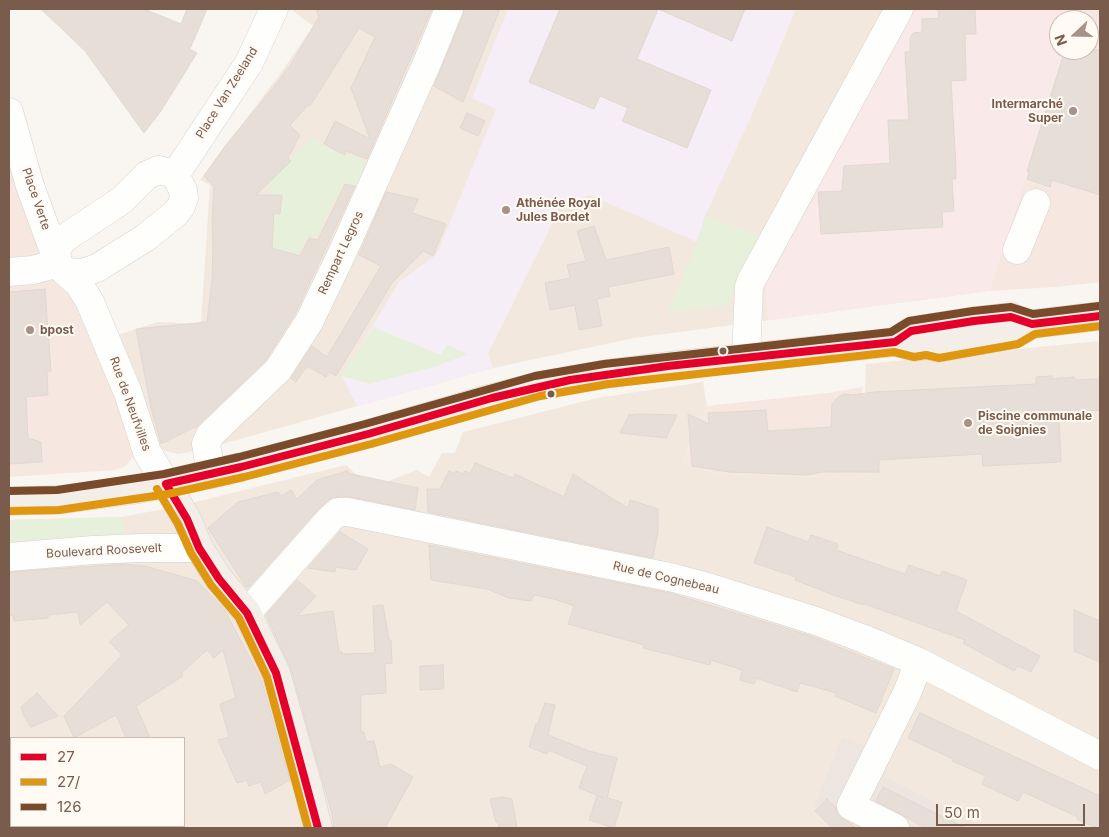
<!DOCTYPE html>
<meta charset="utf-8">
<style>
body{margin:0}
#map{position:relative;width:1109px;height:837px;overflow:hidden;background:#f9f5f0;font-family:Inter,sans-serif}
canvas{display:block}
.frame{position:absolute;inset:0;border:10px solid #7a5c4d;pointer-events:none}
.legend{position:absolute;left:10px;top:737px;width:175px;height:90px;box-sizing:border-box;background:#fffaf3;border:1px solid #cabbb1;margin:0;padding:6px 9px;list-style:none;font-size:15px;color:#7a5c4d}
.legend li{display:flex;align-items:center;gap:10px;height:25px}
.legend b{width:25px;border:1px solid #cabbb1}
.north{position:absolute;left:1049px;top:10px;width:50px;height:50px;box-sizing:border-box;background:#fffaf3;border:1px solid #cabbb1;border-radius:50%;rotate:249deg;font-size:14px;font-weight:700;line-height:20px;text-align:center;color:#7a5c4d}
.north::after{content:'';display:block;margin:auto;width:18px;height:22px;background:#a69286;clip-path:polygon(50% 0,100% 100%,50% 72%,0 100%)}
.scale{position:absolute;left:936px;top:804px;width:149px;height:22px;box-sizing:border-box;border:2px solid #7a5c4d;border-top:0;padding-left:6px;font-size:15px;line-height:18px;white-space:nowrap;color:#7a5c4d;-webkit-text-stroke:4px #fffaf3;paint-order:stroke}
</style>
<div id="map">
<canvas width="1109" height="837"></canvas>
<div class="frame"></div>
<ul class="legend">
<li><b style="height:6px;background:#e4002b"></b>27</li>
<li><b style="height:6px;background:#de970f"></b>27/</li>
<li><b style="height:6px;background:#7a4b2a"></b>126</li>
</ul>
<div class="north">N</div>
<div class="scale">50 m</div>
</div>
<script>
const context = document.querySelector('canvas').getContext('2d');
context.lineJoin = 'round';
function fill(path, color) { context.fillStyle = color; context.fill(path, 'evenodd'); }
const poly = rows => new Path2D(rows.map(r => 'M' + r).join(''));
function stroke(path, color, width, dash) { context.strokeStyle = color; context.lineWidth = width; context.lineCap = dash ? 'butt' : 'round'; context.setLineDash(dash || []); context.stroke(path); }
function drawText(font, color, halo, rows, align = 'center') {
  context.font = font + ' Inter,sans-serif'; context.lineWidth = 4; context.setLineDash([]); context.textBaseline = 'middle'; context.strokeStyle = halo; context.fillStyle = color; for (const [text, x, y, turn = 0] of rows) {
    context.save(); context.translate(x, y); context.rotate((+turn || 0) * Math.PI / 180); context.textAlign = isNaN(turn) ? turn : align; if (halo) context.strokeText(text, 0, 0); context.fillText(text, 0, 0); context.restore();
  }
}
fill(poly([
 [296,9,1080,9,1076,20,1059,20,1059,50,989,291,634,338,493,368,201,450,178,454,166,451,157,446,115,336,157,322,201,324,210,185,200,180,280,74,313,26,292,10],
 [1100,341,1100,828,9,828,9,520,121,517,175,507,346,465,360,478,383,483,417,470,429,477,442,453,455,453,463,432,597,398,703,382,707,406,682,463,719,474,834,477,863,476,866,364],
 [11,738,184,738,184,826,11,826]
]), '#f2e8de');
fill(poly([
 [1080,9,1100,9,1100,282,1056,287,989,291,1067,50,1089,50,1089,20,1076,20],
 [9,129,45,254,9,261],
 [53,277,68,288,120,398,133,457,126,466,115,470,9,477,9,280],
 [863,387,858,407,864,476,834,477,719,474,682,463,707,406,828,393]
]), '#f6e8e1');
fill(poly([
 [842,737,890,757,884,776,984,828,835,828,814,807]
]), '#ede5e0');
fill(poly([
 [508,9,796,9,751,117,705,216,697,242,590,195,560,204,551,226,488,354,493,368,357,406,342,376,399,282,437,254,496,109,472,98]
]), '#f6eef6');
fill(poly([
 [914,9,1080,9,1076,20,1059,20,1059,50,1067,50,989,291,768,320,764,280,790,234,816,196,813,191]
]), '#fae9e9');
fill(poly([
 [311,139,324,143,375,166,363,186,341,187,314,241,306,239,298,259,272,251,272,194,268,184],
 [705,216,766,238,728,305,668,312,697,242],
 [373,327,441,355,447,345,468,354,437,366,370,384,342,376],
 [121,517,127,539,9,549,9,520]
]), '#e7f0db');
const building = poly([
 [41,9,144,9,181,24,187,9,207,9,190,49,197,53,161,111,144,133,85,51,41,9],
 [316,9,432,9,367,159,346,151,345,155,324,144,335,121,370,139,351,88,375,37,359,28,310,106,308,105,290,125,300,135,288,158,291,161,256,195,282,195,280,214,274,213,272,248,300,256,309,238,318,240,345,184,355,186,295,314,266,360,197,426,161,444,151,408,136,329,207,322,212,280,213,246,212,221,214,187,204,176,225,146,273,88,291,64,319,17,316,9],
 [464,9,500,9,463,102,434,86,463,15,464,9],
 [560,9,745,9,732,41,658,9,637,59,711,90,687,148,622,121,628,108,600,96,594,109,529,82,560,9],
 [938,9,975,9,976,34,965,34,966,80,951,81,956,167,956,179,952,179,954,211,942,212,943,227,821,234,818,192,842,191,844,166,890,163,888,120,909,120,905,52,910,52,910,38,913,33,922,32,922,19,939,18,938,9],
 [1065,50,1100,50,1100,195,1052,180,1050,187,1027,179,1029,172,1027,171,1065,50],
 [467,113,485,121,478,136,460,128,467,113],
 [386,192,418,199,412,213,446,224,433,256,423,251,392,283,336,376,329,372,326,377,307,366,296,382,291,378,312,346,327,357,381,266,359,255,386,192],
 [594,226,606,260,669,247,674,274,608,287,610,296,597,299,602,326,579,330,575,305,550,310,545,283,570,278,567,265,586,261,577,231,594,226],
 [45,289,51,371,47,372,48,395,26,397,28,438,41,442,42,462,9,464,9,292,45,289],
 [1052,376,1052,379,1074,377,1076,380,1100,379,1100,410,1089,411,1089,418,1059,419,1061,462,983,466,982,454,879,460,879,472,822,472,807,475,729,472,692,466,688,414,709,424,708,413,766,410,768,431,831,427,832,404,838,397,844,394,852,395,875,392,1036,384,1036,377,1052,376],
 [629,415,640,414,677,415,666,438,620,433,629,415],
 [475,463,513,478,515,474,564,497,573,474,628,508,630,500,658,509,658,531,653,558,428,512,427,489,440,489,449,471,455,474,456,471,463,474,465,471,470,474,475,463],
 [347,471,351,474,418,488,415,510,351,497,340,496,328,500,318,509,249,587,246,587,208,528,238,502,278,492,282,496,291,490,297,499,317,480,347,471],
 [767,527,808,542,811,535,838,544,836,550,905,574,909,565,940,576,942,571,967,580,956,611,1040,656,1031,672,1018,666,1014,671,963,643,965,640,865,604,864,605,836,596,795,580,796,577,754,563,767,527],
 [340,532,368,549,356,570,336,567,335,572,308,568,340,532],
 [429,545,670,593,811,636,894,669,876,713,835,696,836,693,800,683,797,692,756,678,754,684,740,680,742,670,711,660,710,665,643,648,644,645,568,624,574,606,554,599,534,595,531,601,509,598,487,589,431,580,429,545],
 [124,564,145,566,197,581,224,609,261,679,290,780,265,794,261,782,249,786,247,780,237,783,218,740,229,737,220,704,236,698,223,650,214,658,207,650,181,673,183,676,136,706,150,738,126,738,116,715,74,738,64,716,122,655,109,642,129,625,107,602,80,625,78,612,48,615,48,618,14,621,13,615,9,616,9,572,124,564],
 [297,580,316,596,297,616,333,611,339,652,342,652,342,654,375,653,373,606,383,605,389,640,391,640,392,663,385,664,386,693,361,695,361,732,364,732,366,742,374,741,380,767,391,764,413,777,385,828,334,828,332,814,291,669,266,615,297,580],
 [1074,610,1100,621,1100,662,1074,651,1074,610],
 [443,665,444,689,420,690,420,666,443,665],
 [37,693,58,716,31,727,24,716,21,707,37,693],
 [545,703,555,705,548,735,589,751,617,758,607,798,622,802,614,828,589,820,597,796,604,798,579,788,587,766,548,750,547,754,529,747,536,724,537,725,545,703],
 [920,713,1100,796,1100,827,1096,825,1096,828,1077,819,1078,817,1023,792,1018,801,982,784,986,776,952,761,953,759,908,738,920,713],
 [883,787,965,828,926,828,876,801,883,787],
 [503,797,512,799,517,828,499,828,498,822,496,822,490,799,503,797],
 [827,799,836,808,838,815,856,828,832,828,815,811,827,799]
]);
fill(building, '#e6ded7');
stroke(building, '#e2d8d2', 1);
const minor = poly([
 [9,112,30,186,56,257],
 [159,170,171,173,175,175,183,190,184,198,181,206,176,213,145,238,97,268,82,273,71,273,61,268,58,263,56,251,62,240,122,200,147,175,159,170],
 [175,175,249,63,274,9],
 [1017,250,1036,203],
 [61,268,79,284,90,302,128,393,147,452,166,484],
 [9,272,33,270,58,263],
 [746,357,749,287,751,281,899,9],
 [211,474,206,444,210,435,278,370,309,322,344,249,427,63,449,9],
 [9,557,93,550,140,548,199,548],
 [247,613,330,519,338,512,348,512,674,578,711,588,816,621,864,639,919,662,1100,756],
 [895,828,851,806,907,693,919,662]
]);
const major = poly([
 [901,338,911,331,974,321,1011,317,1021,321],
 [166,484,187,519,199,548,219,579,247,613,276,673,308,787,318,828],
 [9,501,58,500,133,490,166,484,241,467,368,434,492,398,538,386,606,374,668,366,895,342,915,347,927,345,938,348,1015,334,1032,324,1100,316]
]);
stroke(minor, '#d7d1cb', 29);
stroke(major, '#dad1cc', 29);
stroke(minor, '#fefefd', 28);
stroke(major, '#f3eee8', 28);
stroke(poly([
 [166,484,241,467,368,434,492,398,570,380,668,366,895,342,911,331,974,321,1011,317,1032,324,1100,316],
 [166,484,187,519,199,548,219,579,247,613,276,673,318,828]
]), '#e4002b', 8);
stroke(poly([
 [157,489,178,524,191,553,211,585,239,618,267,677,308,828],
 [9,511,59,510,168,494,244,477,371,444,540,396,608,384,894,352,914,357,926,355,939,358,1018,344,1035,334,1100,326]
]), '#de970f', 8);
stroke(poly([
 [9,491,57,490,164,474,239,457,365,424,535,376,604,364,891,332,909,321,973,311,1011,307,1033,314,1099,306]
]), '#7a4b2a', 8);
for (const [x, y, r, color] of [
 [1073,111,5,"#a69286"],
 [506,210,5,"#a69286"],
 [30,330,5,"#a69286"],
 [723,351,4.5,"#7a5c4d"],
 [551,394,4.5,"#7a5c4d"],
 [968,423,5,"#a69286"]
]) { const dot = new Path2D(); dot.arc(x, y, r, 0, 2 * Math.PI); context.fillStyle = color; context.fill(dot); stroke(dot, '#fffaf3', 2); }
drawText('12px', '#7a5c4d', '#fffaf3', [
 ["Place Van Zeeland",227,93,-58],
 ["Place Verte",36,199,71],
 ["Rempart Legros",341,253,-65],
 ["Rue de Neufvilles",130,404,70],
 ["Boulevard Roosevelt",104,551,-3],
 ["Rue de Cognebeau",666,578,13]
]);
drawText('bold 12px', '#7a5c4d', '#fffaf3', [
 ["Intermarché",1063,104,"right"],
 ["Super",1063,118,"right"],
 ["Athénée Royal",516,203],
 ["Jules Bordet",516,217],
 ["bpost",40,330],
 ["Piscine communale",978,416],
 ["de Soignies",978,430]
], 'left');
</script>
